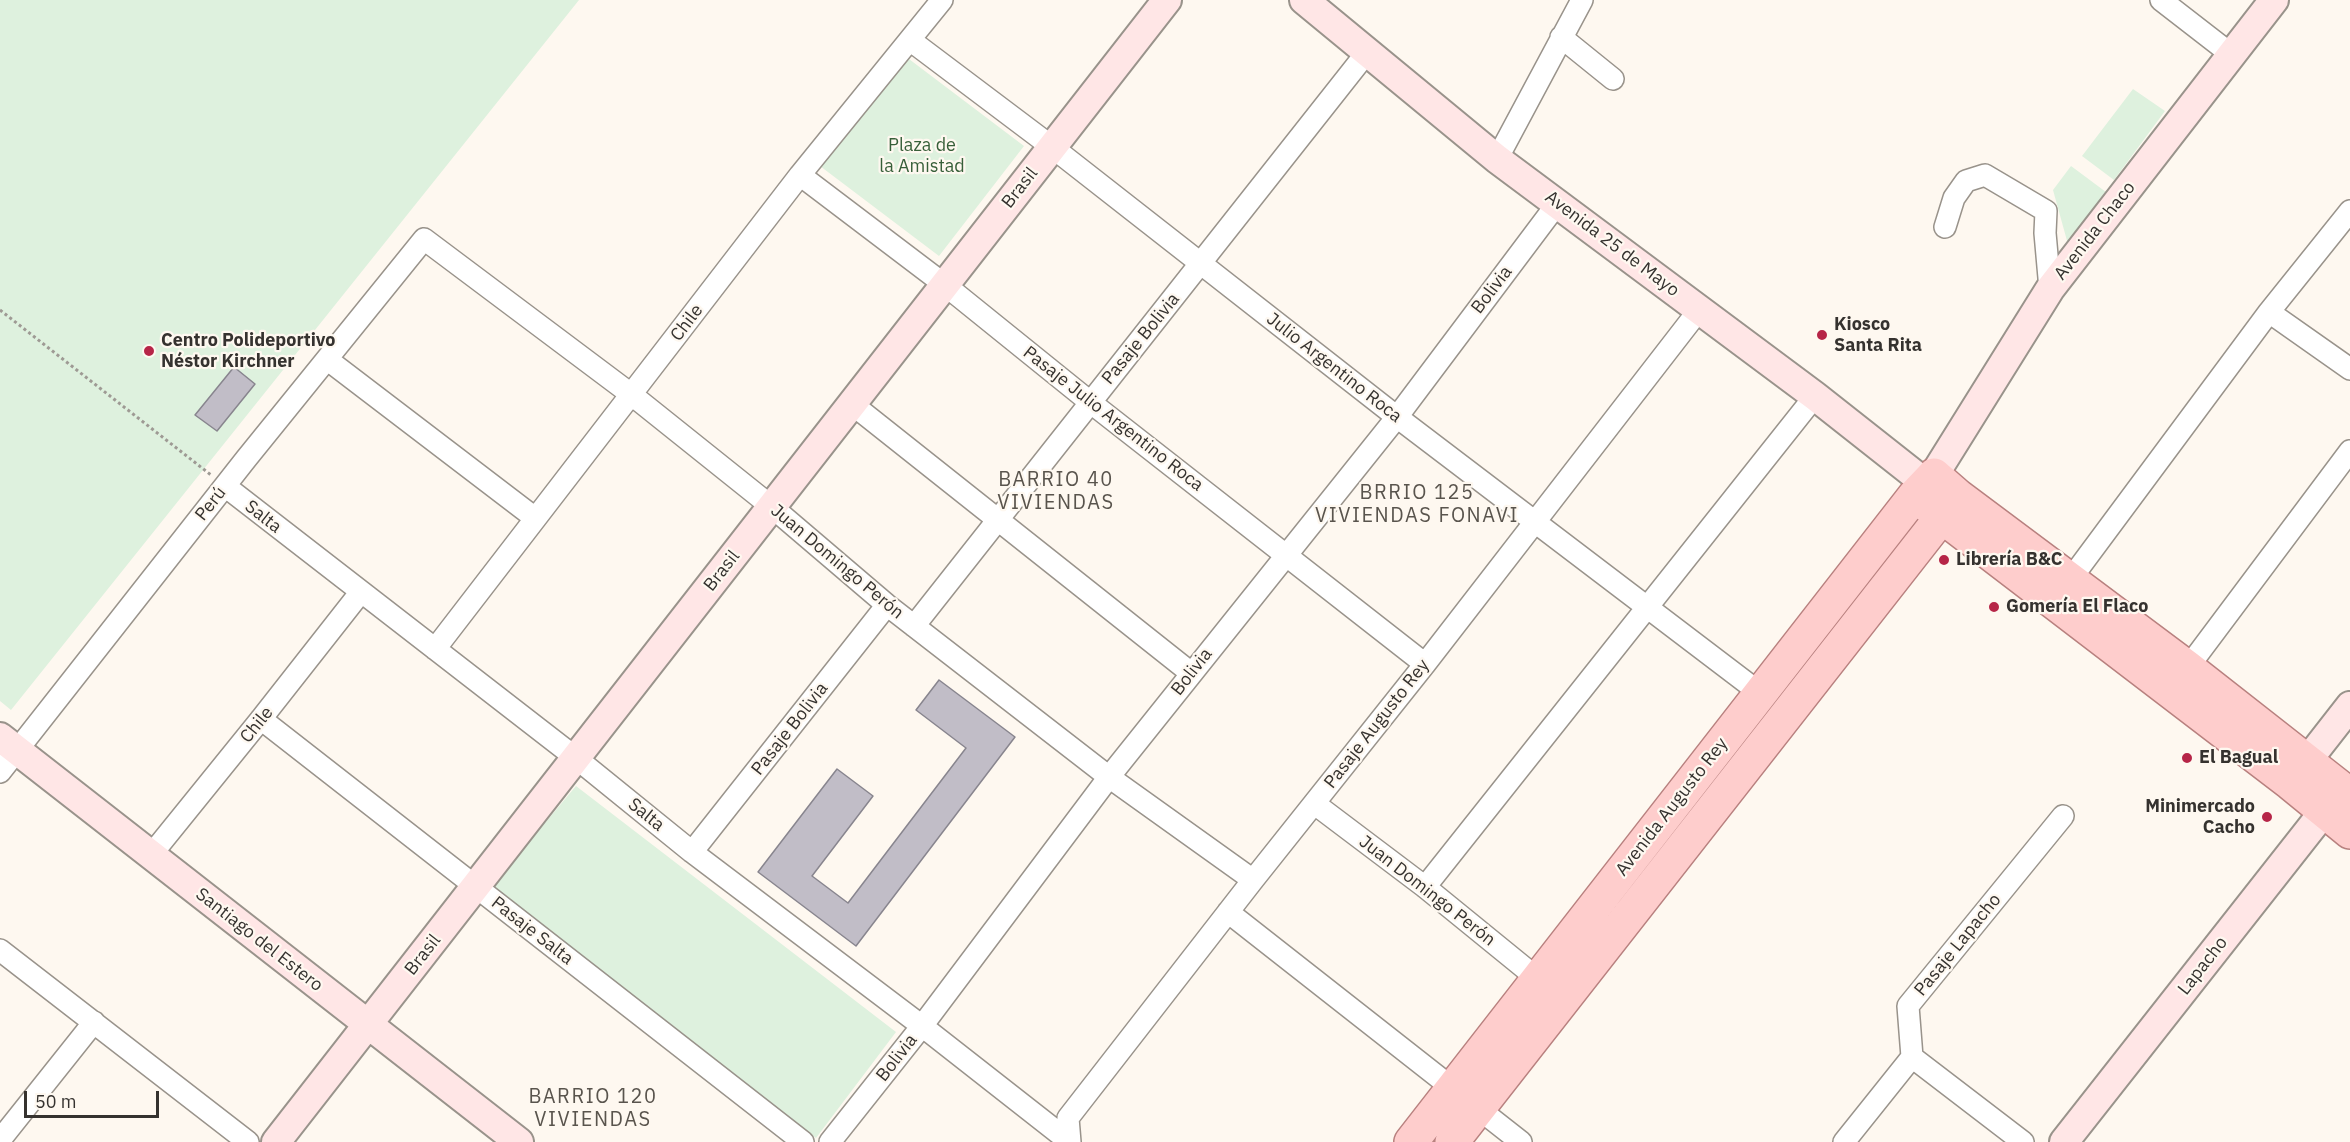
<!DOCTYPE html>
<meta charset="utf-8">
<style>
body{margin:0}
#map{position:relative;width:2350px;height:1142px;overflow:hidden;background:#fef8f0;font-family:"IBM Plex Sans",sans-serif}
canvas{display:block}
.scale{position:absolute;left:24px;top:1091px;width:135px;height:27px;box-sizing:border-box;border:3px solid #35322f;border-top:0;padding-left:8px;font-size:18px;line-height:21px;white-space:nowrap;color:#35322f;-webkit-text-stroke:4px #fef8f0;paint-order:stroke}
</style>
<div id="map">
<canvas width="2350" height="1142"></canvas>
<div class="scale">50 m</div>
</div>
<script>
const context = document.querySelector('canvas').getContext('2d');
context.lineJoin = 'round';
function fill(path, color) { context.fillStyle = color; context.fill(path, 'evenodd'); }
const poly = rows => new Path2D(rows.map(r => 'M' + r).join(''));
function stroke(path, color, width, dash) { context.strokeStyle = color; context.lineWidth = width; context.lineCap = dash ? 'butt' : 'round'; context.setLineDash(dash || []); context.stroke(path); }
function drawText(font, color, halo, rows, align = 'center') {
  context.font = font + ' "IBM Plex Sans",sans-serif'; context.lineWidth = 4.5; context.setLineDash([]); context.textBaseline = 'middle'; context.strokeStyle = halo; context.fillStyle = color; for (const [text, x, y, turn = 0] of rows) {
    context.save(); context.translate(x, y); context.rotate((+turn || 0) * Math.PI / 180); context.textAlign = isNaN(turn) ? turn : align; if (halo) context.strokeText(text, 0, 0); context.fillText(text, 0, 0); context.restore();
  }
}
fill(poly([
 [0,0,579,0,11,710,0,701],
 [905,56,1024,146,939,256,820,166],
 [2133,89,2165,111,2114,180,2082,156],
 [2071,166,2110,195,2069,248,2053,190],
 [576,786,896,1032,816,1138,491,887]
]), '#def1de');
const building = poly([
 [234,367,255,384,217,431,195,415,234,367],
 [939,680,1015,737,856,946,758,872,837,769,873,796,812,876,848,903,966,748,916,710,939,680]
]);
fill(building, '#c1bdc7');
stroke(building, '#88858e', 1.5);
const street = poly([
 [2161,0,2232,55],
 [1561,37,1613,79],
 [910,40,1052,147,1397,417,1760,693],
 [1497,159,1582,0],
 [800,175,945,285,1090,402,1425,664],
 [1945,227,1954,198,1966,181,1985,175,2046,211,2045,233,2050,289],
 [2269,312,2350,369],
 [328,360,535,518],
 [852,404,1191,673],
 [225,486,576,758,692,852,922,1026,1070,1142],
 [2064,588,2269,312,2350,211],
 [914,626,1368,51],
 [435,649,800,175,942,0],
 [2180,678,2350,451],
 [261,719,803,1142],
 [0,772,246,459,424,239,632,395,772,507,887,605,1109,777,1253,880],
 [1315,804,1425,887,1538,979],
 [692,852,887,605],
 [151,855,261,719,360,593],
 [1425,887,1815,396],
 [1228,912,1521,1142],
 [0,950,248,1142],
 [1912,1057,2023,1142],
 [0,1140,94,1022],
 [830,1142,922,1026,1109,777,1397,417,1557,204],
 [1070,1142,1068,1118,1253,880,1425,664,1699,310],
 [1844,1142,1912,1057,1908,1006,2063,816]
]);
const secondary = poly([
 [1304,0,1497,159,1815,396,1924,482],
 [1934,475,2050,289,2274,0],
 [0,737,519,1142],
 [2293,779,2350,706],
 [276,1142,1167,0],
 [2064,1142,2337,795]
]);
const primary = poly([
 [1924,503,2290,783,2350,832],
 [1411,1142,1915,495,1934,475,1958,496,2188,668,2350,795],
 [1452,1142,1958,496]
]);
stroke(street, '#99938b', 24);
stroke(secondary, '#99938b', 32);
stroke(primary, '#b8817f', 36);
stroke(poly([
 [0,310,211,475]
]), '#9e9a94', 3, [3, 3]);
stroke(street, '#fff', 21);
stroke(secondary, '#ffe6e6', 28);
stroke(primary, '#fecdcc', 33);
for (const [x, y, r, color] of [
 [1822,335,6,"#b62547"],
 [149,351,6,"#b62547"],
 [1944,560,6,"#b62547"],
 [1994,607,6,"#b62547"],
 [2187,758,6,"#b62547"],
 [2267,817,6,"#b62547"]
]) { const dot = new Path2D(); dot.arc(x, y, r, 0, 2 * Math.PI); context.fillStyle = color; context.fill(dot); stroke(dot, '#fef8f0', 2); }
drawText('18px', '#375f39', '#fef8f0', [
 ["Plaza de",922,146],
 ["la Amistad",922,167]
]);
drawText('18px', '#35322f', '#fef8f0', [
 ["Brasil",1020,188,-52],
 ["Avenida Chaco",2095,231,-52],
 ["Avenida 25 de Mayo",1612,244,37],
 ["Bolivia",1492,290,-53],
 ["Chile",687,323,-53],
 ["Pasaje Bolivia",1141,339,-51],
 ["Julio Argentino Roca",1334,368,38],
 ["Pasaje Julio Argentino Roca",1113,419,38],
 ["Perú",211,504,-52],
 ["Salta",263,517,38],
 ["Juan Domingo Perón",837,562,40],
 ["Brasil",722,571,-52],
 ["Bolivia",1192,672,-52],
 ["Pasaje Augusto Rey",1377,724,-52],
 ["Chile",257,725,-51],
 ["Pasaje Bolivia",790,729,-52],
 ["Avenida Augusto Rey",1672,807,-52],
 ["Salta",646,815,39],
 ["Juan Domingo Perón",1427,891,38],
 ["Pasaje Salta",532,931,38],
 ["Santiago del Estero",259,940,38],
 ["Pasaje Lapacho",1958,945,-51],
 ["Brasil",423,955,-52],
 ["Lapacho",2203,966,-52],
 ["Bolivia",897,1058,-52]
]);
drawText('bold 18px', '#35322f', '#fef8f0', [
 ["Kiosco",1834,325],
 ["Santa Rita",1834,346],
 ["Centro Polideportivo",161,341],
 ["Néstor Kirchner",161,362],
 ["Librería B&C",1956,560],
 ["Gomería El Flaco",2006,607],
 ["El Bagual",2199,758],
 ["Minimercado",2255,807,"right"],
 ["Cacho",2255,828,"right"]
], 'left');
context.letterSpacing = '1.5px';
drawText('20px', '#59544d', '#fef8f0', [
 ["BARRIO 40",1056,480],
 ["VIVIENDAS",1056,503],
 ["BRRIO 125",1417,493],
 ["VIVIENDAS FONAVI",1417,516],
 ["BARRIO 120",593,1097],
 ["VIVIENDAS",593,1120]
]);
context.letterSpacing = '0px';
</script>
